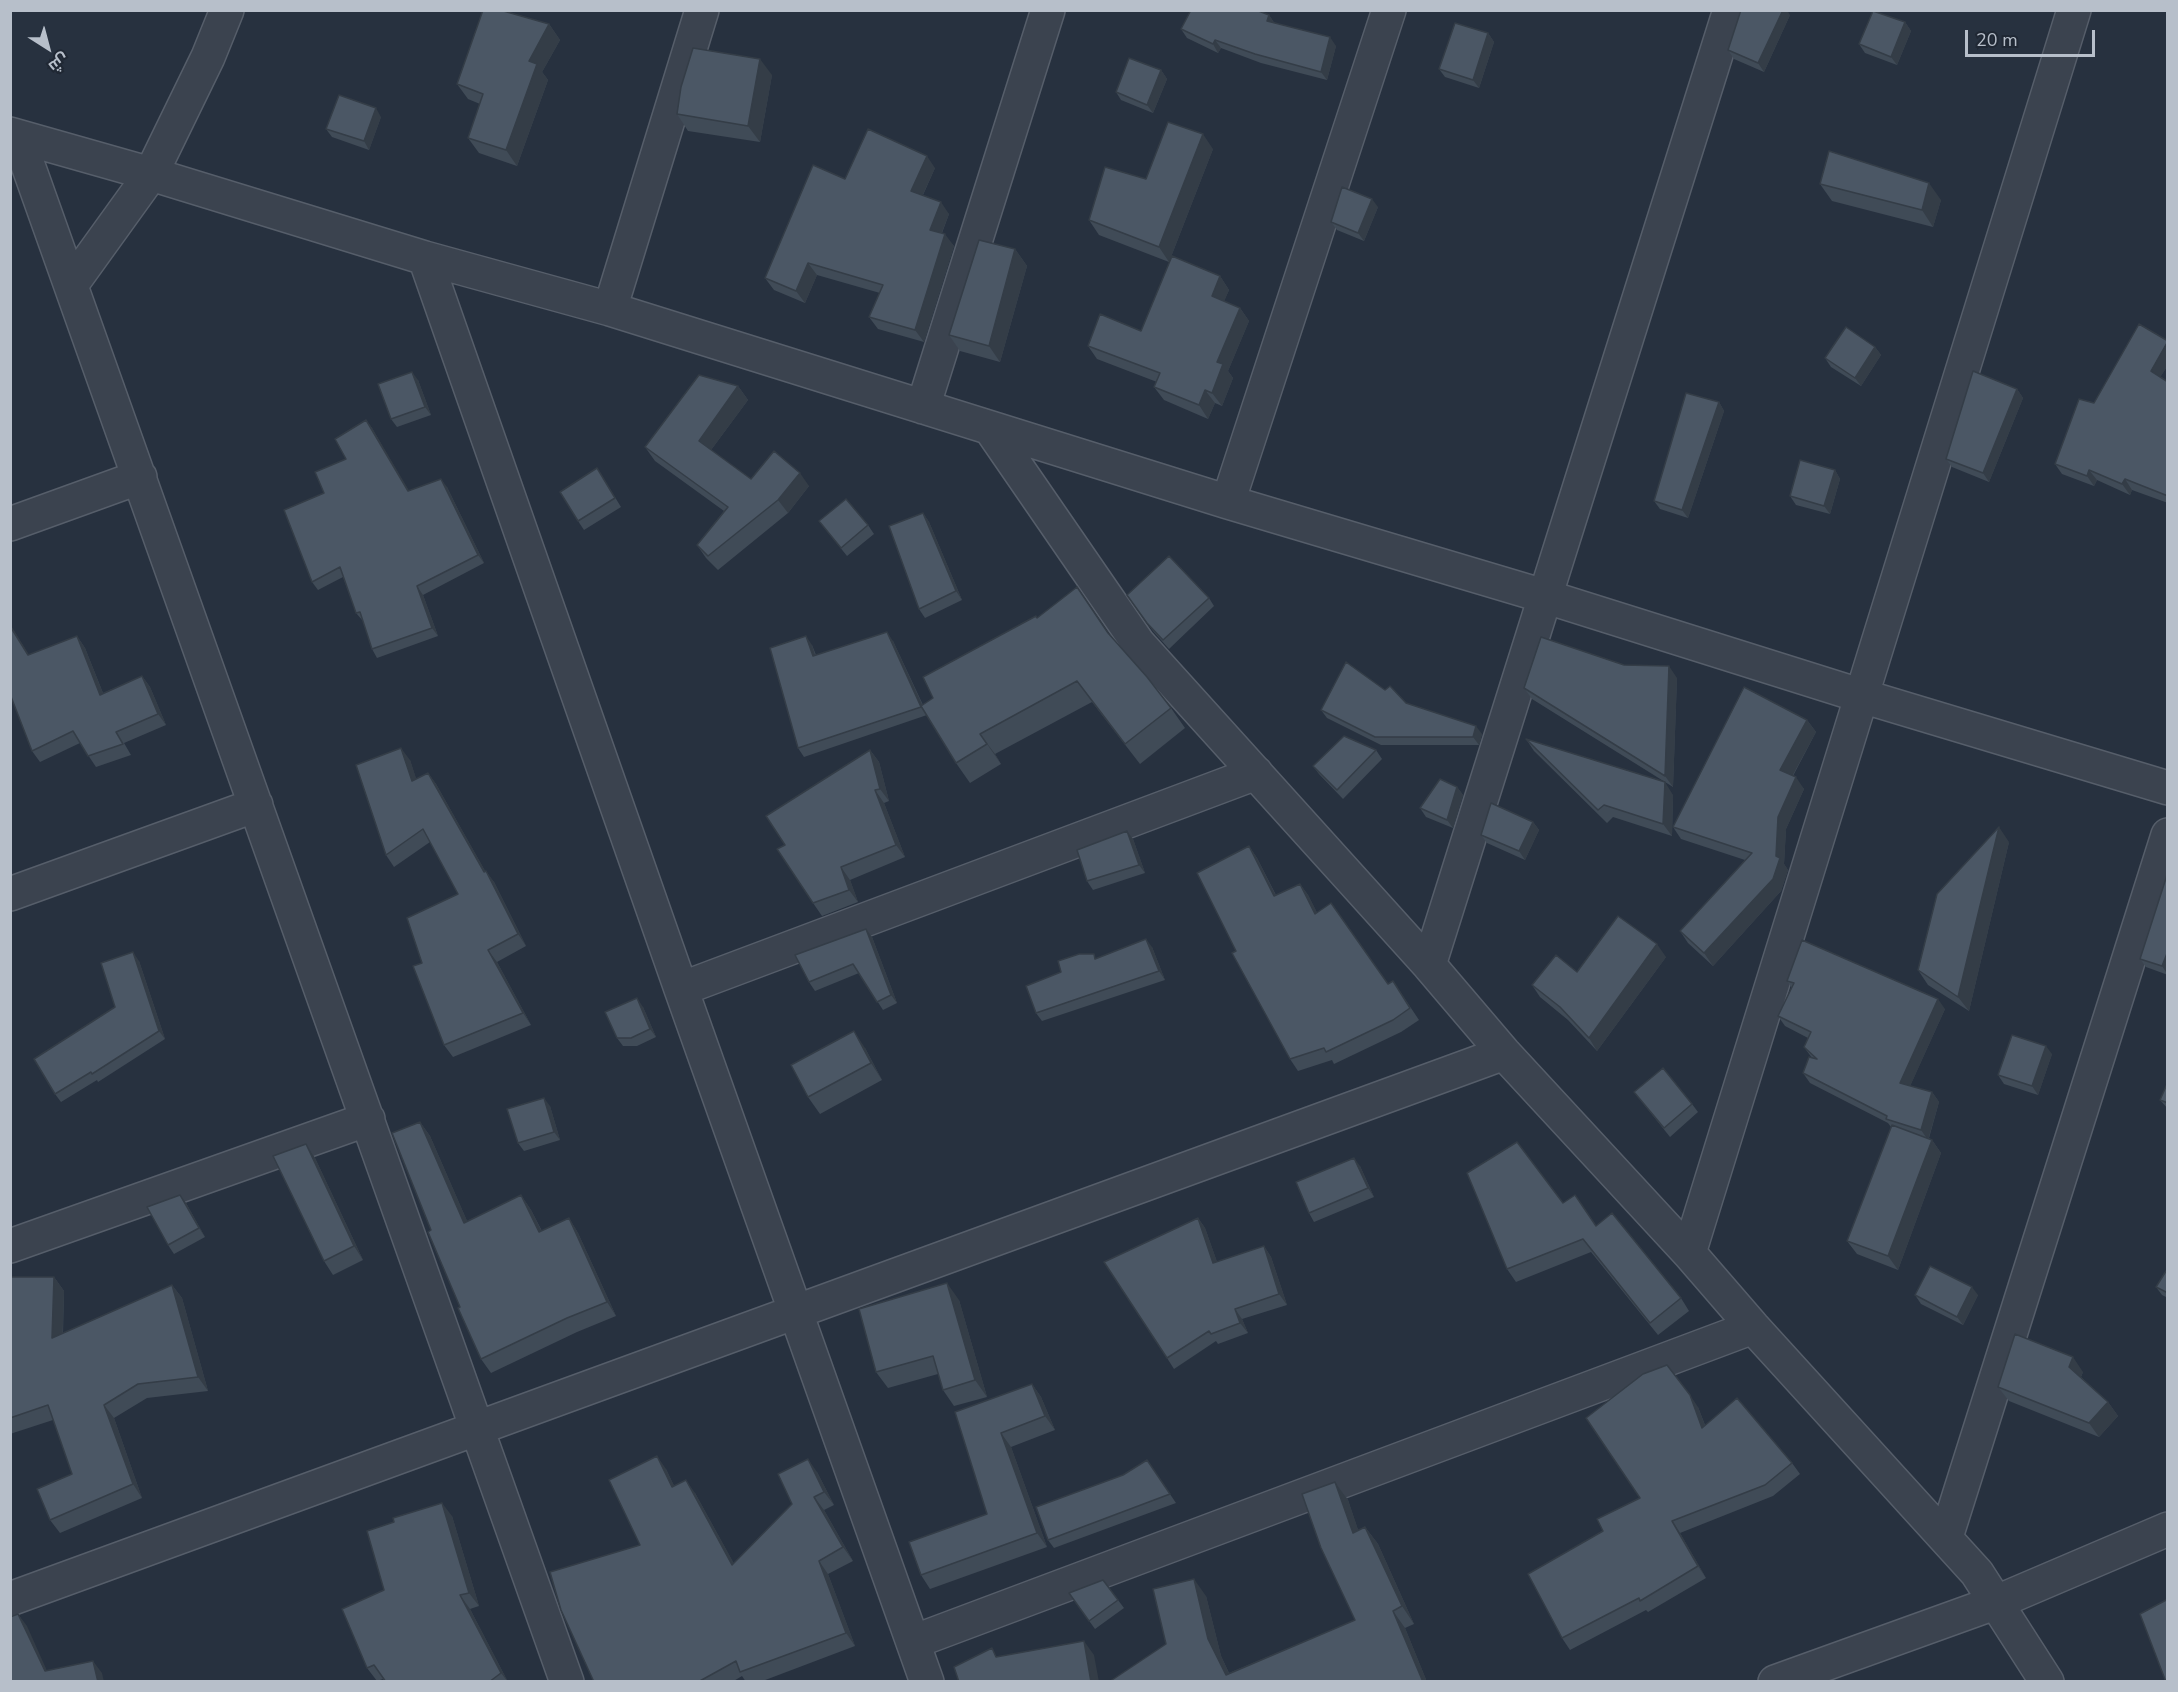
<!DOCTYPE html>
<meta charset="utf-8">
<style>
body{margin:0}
#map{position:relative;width:2178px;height:1692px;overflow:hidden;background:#27313f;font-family:"Nunito Sans",Cairo,sans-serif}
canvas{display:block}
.frame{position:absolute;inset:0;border:12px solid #b7bfca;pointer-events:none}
.north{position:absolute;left:18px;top:18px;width:60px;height:60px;-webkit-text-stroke:4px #202834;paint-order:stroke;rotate:144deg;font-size:16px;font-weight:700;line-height:24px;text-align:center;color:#b7bfca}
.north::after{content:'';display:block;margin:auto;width:21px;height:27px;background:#b7bfca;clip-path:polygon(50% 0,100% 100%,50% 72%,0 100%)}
.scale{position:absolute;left:1965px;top:30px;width:130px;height:27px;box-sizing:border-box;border:3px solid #b7bfca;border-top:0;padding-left:8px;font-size:18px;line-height:21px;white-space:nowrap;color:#b7bfca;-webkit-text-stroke:4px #202834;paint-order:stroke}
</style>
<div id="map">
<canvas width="2178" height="1692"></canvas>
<div class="frame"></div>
<div class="north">ش</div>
<div class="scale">20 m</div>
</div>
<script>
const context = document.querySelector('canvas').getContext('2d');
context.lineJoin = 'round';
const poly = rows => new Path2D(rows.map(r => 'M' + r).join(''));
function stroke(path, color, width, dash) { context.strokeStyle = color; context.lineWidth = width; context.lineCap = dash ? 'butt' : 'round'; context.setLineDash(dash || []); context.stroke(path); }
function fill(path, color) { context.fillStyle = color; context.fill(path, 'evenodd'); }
const street = poly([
 [10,134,151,174,425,258,610,309,1228,502,1547,597,1862,696,2168,788],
 [18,137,567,1682],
 [425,258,681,989,927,1682],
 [71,285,151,174,208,57,227,10],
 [610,309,702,10],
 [923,407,1048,10],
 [990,428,1138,643,1429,965,1504,1053,1689,1253,1753,1327,1977,1573,2047,1682],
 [1228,502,1389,10],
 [10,524,140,477],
 [10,894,256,805],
 [1429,965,1730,10],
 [681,989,1256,773],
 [10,1246,368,1119],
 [1689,1253,2074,10],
 [1946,1537,2168,835],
 [10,1599,1504,1053],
 [913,1642,1753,1327],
 [1775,1682,1997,1602,2168,1529]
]);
stroke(street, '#565e6a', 36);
stroke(street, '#3b434f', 33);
fill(poly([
 [1269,15,1275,24,1336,46,1327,80,1261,63,1221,48,1218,53,1187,38,1181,29],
 [1790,15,1764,72,1734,59,1728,50],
 [1905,22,1911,31,1897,65,1865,53,1859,44],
 [549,24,560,40,542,72,548,80,517,166,479,153,468,138,480,104,468,99,457,84],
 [1488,33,1494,42,1479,88,1445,77,1439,69],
 [1161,70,1167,79,1153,113,1121,100,1116,92],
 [772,75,760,142,688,131,677,114],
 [381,117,369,150,332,137,326,129],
 [1213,149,1169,262,1099,235,1089,220,1146,179],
 [935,168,923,195,949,214,942,233,954,246,924,342,878,329,869,317,880,293,817,275,805,303,774,290,765,278,845,179],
 [1820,184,1941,200,1933,227,1832,201],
 [1378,207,1364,241,1337,230,1331,222],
 [1015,249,1027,266,1000,362,960,351,949,335],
 [1220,276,1229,290,1224,301,1240,308,1249,321,1228,371,1233,378,1222,406,1215,403,1208,419,1164,400,1154,387,1157,382,1097,359,1088,346,1141,331],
 [1875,347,1881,355,1861,386,1831,367,1825,358],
 [2168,365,2160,377,2168,382,2168,503,2132,490,2130,495,2097,480,2094,486,2062,474,2055,464,2094,403],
 [418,380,431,415,397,427,391,419],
 [738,386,748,400,711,450,751,479,809,486,788,513,718,570,706,558,697,545,724,511,655,461,645,447],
 [2017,389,2023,398,1989,482,1952,467,1946,459],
 [1719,402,1724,411,1688,518,1660,509,1654,501],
 [366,420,372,428,408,491,447,487,484,563,423,595,438,636,377,658,372,649,363,621,356,613,343,577,318,590,312,582,324,493,346,459],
 [597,468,621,507,584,530,578,521],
 [1835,470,1840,479,1830,514,1796,505,1790,496],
 [923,513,929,522,962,600,925,618,919,609],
 [819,521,868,525,874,534,847,556],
 [1127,595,1209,598,1214,606,1169,649,1153,631],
 [1037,618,1109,635,1171,708,1185,728,1140,764,1092,702,995,754,1001,764,970,783,956,763,927,715,804,757,798,748,812,645,816,655,893,641,923,705,933,698],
 [77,636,85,648,103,693,142,676,150,687,166,725,124,743,131,755,96,767,80,743,40,762,32,751,29,655],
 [1624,665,1677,678,1673,787,1532,699,1524,688],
 [1385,690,1406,703,1482,734,1479,745,1381,745,1327,718,1321,710],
 [1807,720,1816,732,1793,776,1804,789,1786,829,1784,864,1788,870,1781,891,1713,966,1688,943,1680,931,1745,860,1681,839,1673,827],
 [1526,739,1673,795,1672,836,1613,817,1607,823,1534,751],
 [870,750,879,762,889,801,884,803,905,857,850,880,858,902,822,916,813,903,785,845],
 [1376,750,1382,759,1343,799,1319,774,1313,766],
 [410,760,416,779,428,773,436,784,485,871,494,882,526,946,497,962,531,1025,453,1057,444,1045,422,963,458,894,430,842,394,867,386,855],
 [1457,787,1463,795,1453,828,1426,817,1420,808],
 [1533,822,1539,830,1525,860,1487,843,1481,835],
 [1133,839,1145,873,1093,890,1087,881],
 [2009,842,1969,1011,1928,985,1918,970],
 [1249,846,1257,858,1276,895,1300,884,1308,895,1317,913,1388,984,1393,981,1419,1020,1401,1032,1334,1064,1332,1060,1298,1071,1290,1059,1236,951],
 [2168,872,2168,975,2146,967,2140,959],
 [872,937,897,1003,883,1010,859,973,815,991,809,982],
 [1152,947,1165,980,1042,1021,1036,1013,1096,958],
 [1666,957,1597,1051,1568,1020,1540,997,1532,985],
 [139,961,165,1039,98,1082,97,1080,61,1102,55,1094,115,1007],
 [1787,981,1945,1009,1910,1086,1932,1092,1939,1102,1929,1138,1932,1140,1941,1153,1898,1270,1857,1254,1847,1241,1891,1127,1888,1123,1810,1083,1803,1073,1812,1058,1804,1047,1808,1038,1785,1026,1778,1016,1792,988],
 [643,1007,656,1037,637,1046,623,1046,617,1038],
 [865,1048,882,1080,820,1114,808,1097],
 [2052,1054,2038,1095,2004,1084,1998,1075],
 [2168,1082,2168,1109,2160,1100],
 [1634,1092,1692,1104,1698,1112,1670,1137],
 [550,1106,560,1140,524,1151,518,1143],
 [420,1122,430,1136,467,1221,521,1195,531,1210,542,1231,569,1218,578,1233,616,1316,577,1332,491,1373,481,1359,431,1230],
 [306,1144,315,1158,363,1260,333,1275,324,1261],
 [1360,1166,1374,1197,1314,1222,1309,1213],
 [186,1203,205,1237,174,1254,168,1245],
 [1198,1218,1205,1228,1217,1262,1264,1246,1271,1257,1287,1305,1242,1319,1248,1333,1218,1344,1216,1341,1174,1369,1167,1358],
 [1596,1226,1681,1298,1689,1311,1658,1335,1591,1252,1516,1282,1507,1269],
 [2168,1268,2168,1298,2162,1295,2156,1287],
 [10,1277,54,1277,64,1291,63,1334,172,1285,182,1298,208,1391,147,1398,114,1418,142,1498,60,1533,50,1520,72,1474,53,1420,10,1434],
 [1915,1295,1978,1295,1963,1325,1921,1304],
 [959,1300,987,1397,954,1406,943,1390,938,1374,888,1388,876,1372],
 [2083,1372,2081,1377,2108,1402,2118,1416,2099,1437,2009,1401,1998,1387],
 [1032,1384,1041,1397,1055,1430,1011,1447,1047,1547,930,1589,921,1575,987,1514,955,1412],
 [1698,1407,1705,1425,1792,1463,1800,1474,1773,1496,1680,1533,1706,1578,1648,1612,1646,1610,1570,1650,1562,1638,1640,1498],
 [1147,1460,1176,1503,1054,1548,1048,1540,1123,1475],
 [666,1469,674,1486,695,1493,734,1564,792,1504,817,1472,834,1505,824,1510,853,1561,828,1574,855,1646,760,1682,746,1682,742,1676,732,1682,594,1682],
 [1335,1482,1348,1500,1358,1530,1365,1527,1378,1544,1414,1624,1405,1628,1427,1682,1109,1682,1166,1644,1206,1596,1221,1656,1229,1673,1355,1620],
 [452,1516,479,1606,470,1609,508,1682,385,1682,383,1679,377,1681,367,1668,384,1590],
 [1103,1580,1124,1608,1095,1629,1069,1593]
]), '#404b57');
fill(poly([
 [1783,10,1787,10,1790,15,1764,72,1758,63],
 [1269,15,1275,24,1267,21],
 [1905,22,1911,31,1897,65,1891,57],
 [549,24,560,40,542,72,548,80,517,166,506,150,529,61],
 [1488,33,1494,42,1479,88,1473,80],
 [1330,37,1336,46,1327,80,1321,72],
 [1215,40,1221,48,1218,53,1213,44],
 [760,59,772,75,760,142,748,126],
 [1161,70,1167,79,1153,113,1147,105],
 [376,108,381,117,369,150,364,141],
 [1203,134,1213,149,1169,262,1159,247],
 [927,156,935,168,919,203,911,191],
 [1929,183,1941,200,1933,227,1922,210],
 [1372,199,1378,207,1364,241,1358,233],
 [941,202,949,214,938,242,930,230],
 [945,234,954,246,924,342,915,330],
 [1015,249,1027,266,1000,362,989,346],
 [808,263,817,275,805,303,796,291],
 [1220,276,1229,290,1221,309,1212,296],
 [1240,308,1249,321,1228,371,1233,378,1222,406,1212,393,1217,362],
 [2168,342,2168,365,2158,381,2151,371],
 [1875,347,1881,355,1861,386,1855,378],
 [412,372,418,380,431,415,425,407],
 [738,386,748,400,708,454,699,441],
 [2017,389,2023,398,1989,482,1983,473],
 [1205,390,1215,403,1208,419,1199,405],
 [1719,402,1724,411,1688,518,1682,510],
 [366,420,372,428,414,499,408,491],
 [1835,470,1840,479,1830,514,1824,506],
 [2089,470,2097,480,2094,486,2087,476],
 [800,473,809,486,788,513,778,500],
 [441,479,447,487,484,563,478,555],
 [2125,479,2132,490,2130,495,2122,484],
 [923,513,929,522,962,600,956,591],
 [417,586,423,595,438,636,432,628],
 [10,624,36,666,28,655,10,626],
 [887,632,893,641,927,715,921,707],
 [77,636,85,648,108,706,100,695],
 [806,636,812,645,818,665,813,656],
 [1669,666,1677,678,1673,787,1665,776],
 [142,676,150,687,166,725,158,714],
 [1807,720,1816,732,1789,782,1780,770],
 [1476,726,1482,734,1479,745,1473,737],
 [980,734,995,754,1001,764],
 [401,748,410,760,421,793,412,781],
 [870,750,879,762,889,801,880,789],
 [428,773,436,784,492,883,484,872],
 [1796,777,1804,789,1786,829,1784,864,1788,870,1781,891,1713,966,1704,953,1776,856,1778,817],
 [1665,782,1673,795,1672,836,1663,824],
 [1457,787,1463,795,1453,828,1447,820],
 [875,790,884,803,905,857,896,845],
 [1533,822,1539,830,1525,860,1519,851],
 [1999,827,2009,842,1969,1011,1958,997],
 [1127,831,1133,839,1145,873,1139,865],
 [1249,846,1257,858,1282,908,1274,896],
 [841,867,850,880,858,902,849,890],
 [486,871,494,882,526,946,518,934],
 [1300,884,1308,895,1324,926,1315,914],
 [866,929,872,937,897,1003,891,995],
 [1146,939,1152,947,1165,980,1159,971],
 [1657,944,1666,957,1597,1051,1589,1038],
 [488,950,497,962,531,1025,523,1013],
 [2168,951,2168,975,2162,966],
 [133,952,139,961,165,1039,159,1031],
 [637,998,643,1007,656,1037,650,1029],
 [1938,999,1945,1009,1907,1093,1900,1083],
 [854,1031,865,1048,882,1080,871,1063],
 [2046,1046,2052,1054,2038,1095,2032,1086],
 [1932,1092,1939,1102,1928,1140,1921,1130],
 [544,1098,550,1106,560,1140,554,1132],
 [420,1122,430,1136,474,1237,464,1223],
 [1932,1140,1941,1153,1898,1270,1888,1256],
 [306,1144,315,1158,363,1260,354,1246],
 [1354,1158,1360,1166,1374,1197,1368,1188],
 [180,1195,186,1203,205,1237,199,1228],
 [521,1195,531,1210,549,1246,539,1232],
 [569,1218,578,1233,616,1316,607,1302],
 [1198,1218,1205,1228,1221,1273,1213,1263],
 [1264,1246,1271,1257,1287,1305,1279,1294],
 [54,1277,64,1291,62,1352,52,1338],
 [947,1283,959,1300,987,1397,975,1380],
 [172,1285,182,1298,208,1391,198,1377],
 [1972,1287,1978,1295,1963,1325,1957,1317],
 [1235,1309,1242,1319,1248,1333,1240,1323],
 [2073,1357,2083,1372,2079,1381,2069,1367],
 [1032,1384,1041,1397,1055,1430,1045,1416],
 [1690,1395,1698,1407,1710,1439,1702,1428],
 [2108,1402,2118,1416,2099,1437,2089,1423],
 [104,1405,114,1418,142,1498,133,1484],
 [1001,1433,1011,1447,1047,1547,1037,1533],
 [657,1456,666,1469,681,1500,672,1487],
 [808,1459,817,1472,834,1505,824,1492],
 [686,1480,695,1493,742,1578,732,1565],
 [1335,1482,1348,1500,1365,1550,1353,1533],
 [814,1497,824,1510,853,1561,843,1547],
 [442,1503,452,1516,479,1606,469,1593],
 [1672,1521,1680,1533,1706,1578,1698,1566],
 [1365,1527,1378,1544,1414,1624,1402,1606],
 [819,1561,828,1574,855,1646,846,1633],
 [1194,1579,1206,1596,1221,1656,1233,1682,1226,1675,1208,1639],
 [460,1595,470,1609,508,1682,501,1673],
 [1393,1611,1405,1628,1427,1682,1423,1682],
 [18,1614,27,1626,52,1682,45,1671],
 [1084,1641,1094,1655,1099,1682,1091,1682],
 [93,1661,102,1673,104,1682,98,1682]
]), '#343d47');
const building = poly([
 [483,10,500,10,549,24,529,61,537,64,506,150,468,138,483,94,457,84,483,10],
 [1191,10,1256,10,1269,15,1267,21,1330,37,1321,72,1255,54,1215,40,1213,44,1181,29,1191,10],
 [1741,10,1783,10,1758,63,1728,50,1741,10],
 [1873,11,1905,22,1891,57,1859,44,1873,11],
 [1455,23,1488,33,1473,80,1439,69,1455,23],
 [693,48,760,59,748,126,677,114,681,87,693,48],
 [1129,58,1161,70,1147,105,1116,92,1129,58],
 [339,95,376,108,364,141,326,129,339,95],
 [1168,122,1203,134,1159,247,1089,220,1105,167,1146,179,1168,122],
 [868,129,927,156,911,191,941,202,930,230,945,234,915,330,869,317,883,285,808,263,796,291,765,278,813,165,845,179,868,129],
 [1829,151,1929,183,1922,210,1820,184,1829,151],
 [1342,187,1372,199,1358,233,1331,222,1342,187],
 [979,240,1015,249,989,346,949,335,979,240],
 [1172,256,1220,276,1212,296,1240,308,1217,362,1223,364,1212,393,1205,390,1199,405,1154,387,1160,373,1088,346,1100,314,1141,331,1172,256],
 [2139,324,2168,341,2151,371,2168,382,2168,496,2125,479,2122,484,2089,470,2087,476,2055,464,2079,399,2094,403,2139,324],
 [1846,327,1875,347,1855,378,1825,358,1846,327],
 [1973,371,2017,389,1983,473,1946,459,1973,371],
 [412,372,425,407,391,419,378,384,412,372],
 [699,375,738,386,699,441,751,479,774,451,800,473,778,500,708,556,697,545,728,507,645,447,699,375],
 [1686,393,1719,402,1682,510,1654,501,1686,393],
 [366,420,408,491,441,479,478,555,417,586,432,628,372,649,360,612,356,613,340,567,312,582,284,510,324,493,315,472,346,459,335,439,366,420],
 [1800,460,1835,470,1824,506,1790,496,1800,460],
 [597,468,615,498,578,521,560,492,597,468],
 [846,499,868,525,841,548,819,521,846,499],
 [923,513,956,591,919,609,889,526,923,513],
 [1169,556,1209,598,1163,640,1147,623,1127,595,1169,556],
 [1077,587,1108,633,1147,677,1171,708,1125,744,1077,681,980,734,987,744,956,763,921,706,933,698,923,677,1036,616,1037,618,1077,587],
 [10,626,28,655,77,636,100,695,142,676,158,714,116,732,123,744,88,756,73,731,32,751,10,694,10,626],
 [887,632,921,707,798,748,770,648,806,636,813,656,887,632],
 [1541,637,1624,665,1669,666,1665,776,1524,688,1541,637],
 [1346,662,1385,690,1390,686,1406,703,1476,726,1473,737,1375,737,1321,710,1346,662],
 [1744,687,1807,720,1780,770,1796,777,1778,817,1776,856,1780,858,1773,879,1704,953,1680,931,1752,853,1673,827,1744,687],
 [1344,736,1376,750,1337,790,1313,766,1344,736],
 [1526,739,1665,782,1663,824,1604,805,1598,810,1526,739],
 [401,748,412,781,428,773,484,872,486,871,518,934,488,950,523,1013,444,1045,413,966,422,963,407,918,458,894,423,829,386,855,356,765,401,748],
 [870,750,880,789,875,790,896,845,841,867,849,890,813,903,777,849,785,845,766,816,870,750],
 [1440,779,1457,787,1447,820,1420,808,1440,779],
 [1491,803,1533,822,1519,851,1481,835,1491,803],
 [1999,827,1958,997,1918,970,1937,894,1999,827],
 [1127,831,1139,865,1087,881,1077,850,1127,831],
 [1249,846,1274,896,1300,884,1315,914,1331,903,1388,984,1393,981,1410,1008,1393,1020,1326,1052,1324,1048,1290,1059,1232,953,1236,951,1197,873,1249,846],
 [2168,872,2168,951,2162,966,2140,959,2168,872],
 [1618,916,1657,944,1589,1038,1560,1007,1532,985,1556,955,1577,972,1618,916],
 [866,929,891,995,877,1002,853,964,809,982,795,955,866,929],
 [1146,939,1159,971,1036,1013,1026,986,1061,972,1058,961,1079,954,1094,954,1095,959,1146,939],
 [1802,940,1938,999,1900,1083,1932,1092,1921,1130,1886,1119,1887,1116,1803,1073,1809,1057,1817,1059,1804,1047,1811,1032,1778,1016,1794,983,1787,981,1802,940],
 [133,952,159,1031,92,1074,91,1072,55,1094,34,1059,115,1007,101,963,133,952],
 [637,998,650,1029,631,1038,617,1038,605,1012,637,998],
 [854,1031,871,1063,808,1097,791,1065,854,1031],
 [2012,1035,2046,1046,2032,1086,1998,1075,2012,1035],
 [1663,1068,1692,1104,1664,1128,1634,1092,1663,1068],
 [2168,1082,2168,1103,2160,1100,2168,1082],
 [544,1098,554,1132,518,1143,507,1109,544,1098],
 [420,1122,464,1223,521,1195,539,1232,569,1218,607,1302,567,1318,481,1359,458,1308,460,1307,428,1232,431,1230,392,1133,420,1122],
 [1892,1125,1932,1140,1888,1256,1847,1241,1892,1125],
 [1517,1142,1563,1203,1575,1195,1596,1226,1612,1213,1681,1298,1650,1323,1583,1239,1507,1269,1467,1173,1517,1142],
 [306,1144,354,1246,324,1261,273,1156,306,1144],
 [1354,1158,1368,1188,1309,1213,1296,1182,1354,1158],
 [180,1195,199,1228,168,1245,147,1207,180,1195],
 [1198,1218,1213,1263,1264,1246,1279,1294,1235,1309,1240,1323,1211,1334,1209,1331,1167,1358,1104,1262,1198,1218],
 [1930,1266,1972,1287,1957,1317,1915,1295,1930,1266],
 [2168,1268,2168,1293,2156,1287,2168,1268],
 [10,1277,54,1277,52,1338,172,1285,198,1377,138,1384,104,1405,133,1484,50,1520,37,1489,72,1474,48,1405,10,1418,10,1277],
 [947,1283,975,1380,943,1390,933,1356,876,1372,859,1309,947,1283],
 [2015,1334,2073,1357,2069,1367,2108,1402,2089,1423,1998,1387,2015,1334],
 [1667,1365,1690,1395,1702,1428,1737,1398,1792,1463,1765,1485,1672,1521,1698,1566,1640,1601,1639,1598,1562,1638,1528,1574,1603,1531,1597,1519,1640,1498,1586,1418,1643,1374,1667,1365],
 [1032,1384,1045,1416,1001,1433,1037,1533,921,1575,909,1542,987,1514,955,1412,1032,1384],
 [657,1456,672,1487,686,1480,732,1565,792,1504,778,1474,808,1459,824,1492,814,1497,843,1547,819,1561,846,1633,740,1672,736,1661,698,1682,594,1682,561,1610,550,1572,640,1545,609,1480,657,1456],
 [1147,1460,1170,1494,1048,1540,1036,1507,1123,1475,1147,1460],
 [1335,1482,1353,1533,1365,1527,1402,1606,1393,1611,1423,1682,1109,1682,1166,1644,1153,1589,1194,1579,1208,1639,1226,1675,1355,1620,1321,1548,1302,1494,1335,1482],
 [442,1503,469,1593,460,1595,501,1673,489,1682,386,1682,374,1665,367,1668,342,1609,384,1590,367,1531,394,1522,393,1518,442,1503],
 [1103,1580,1118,1600,1089,1621,1069,1593,1103,1580],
 [2168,1599,2168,1682,2166,1682,2140,1614,2168,1599],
 [18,1614,45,1671,93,1661,98,1682,10,1682,10,1617,18,1614],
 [1084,1641,1091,1682,959,1682,954,1667,992,1648,996,1657,1084,1641]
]);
fill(building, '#4b5765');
stroke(building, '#343d47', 1.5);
</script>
